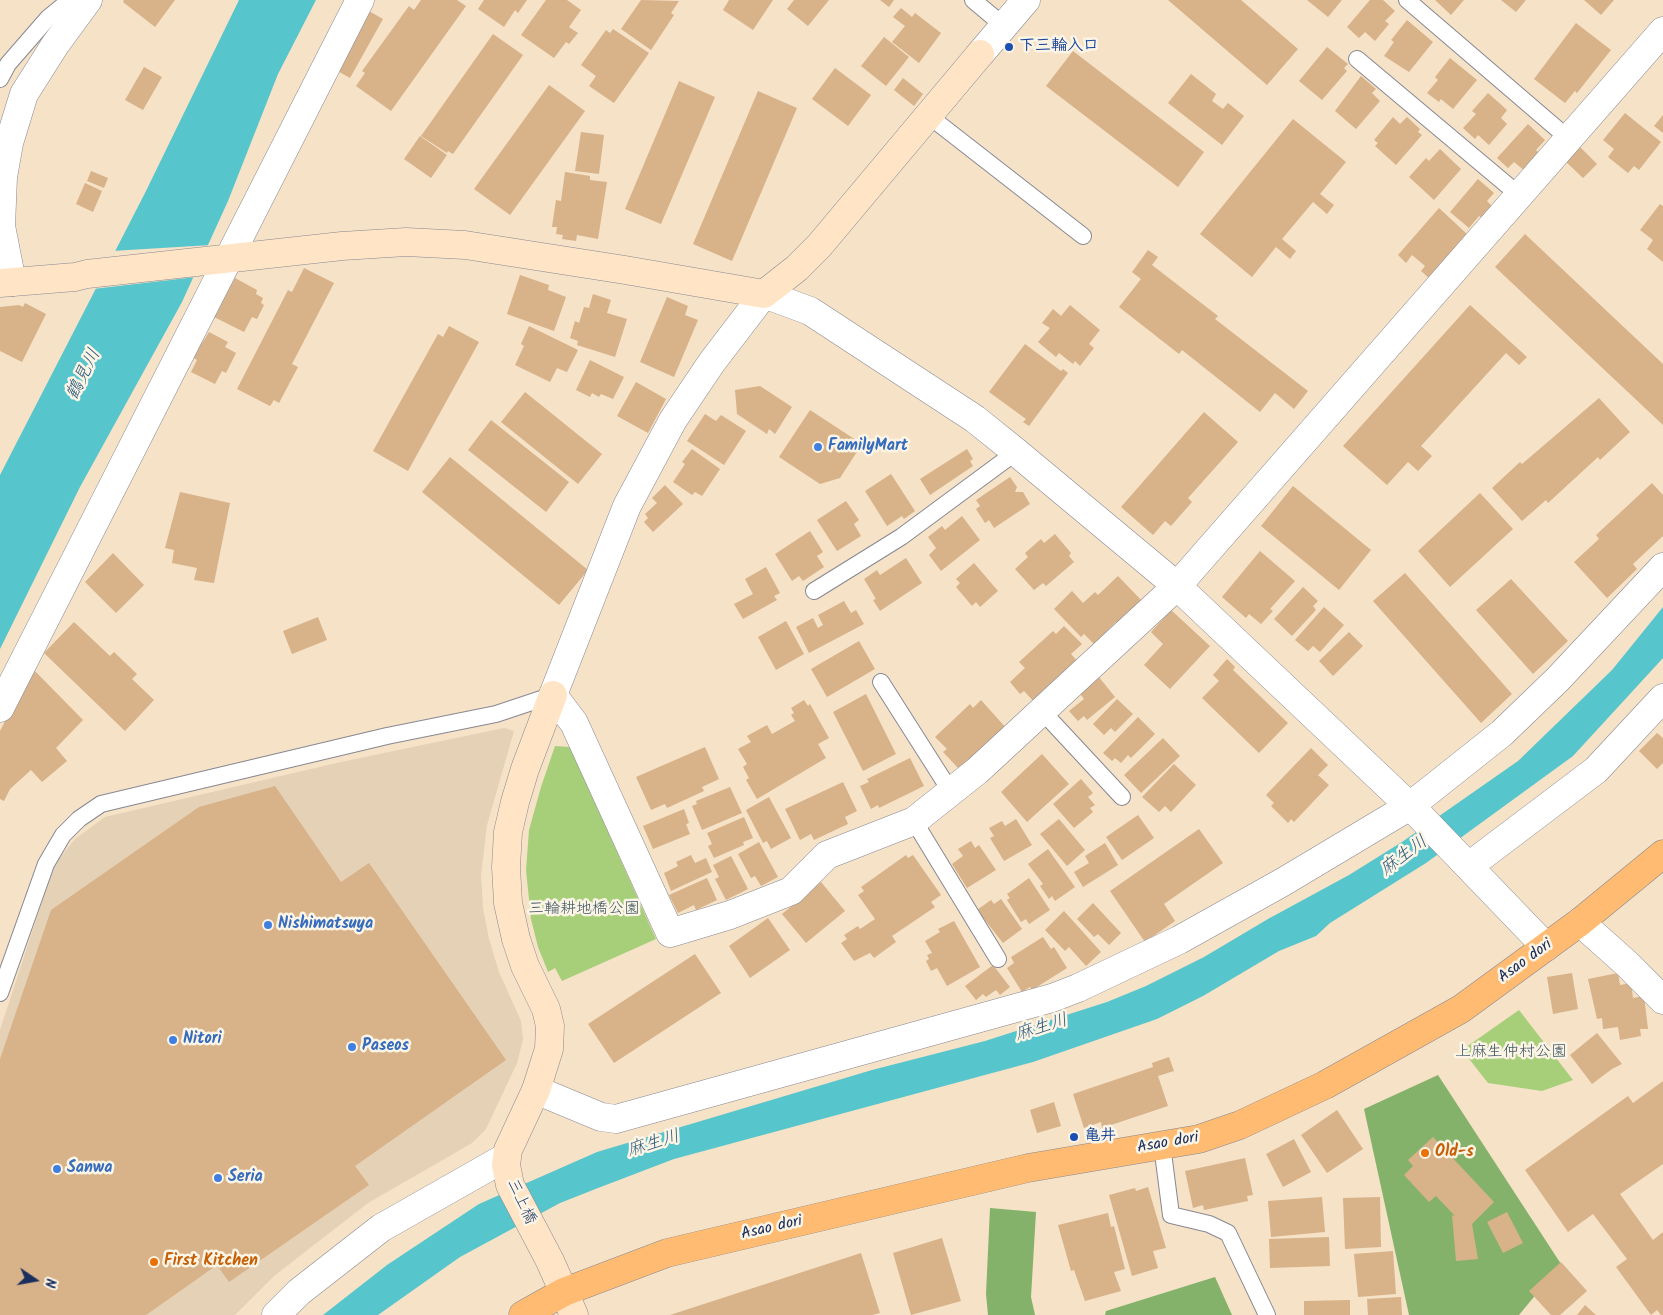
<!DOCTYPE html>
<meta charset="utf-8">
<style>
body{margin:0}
#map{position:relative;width:1663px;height:1315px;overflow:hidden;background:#f5e2c7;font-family:Kalam,sans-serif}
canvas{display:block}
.north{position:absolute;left:10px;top:1255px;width:50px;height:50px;-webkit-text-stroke:4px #fcf5e5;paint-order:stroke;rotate:102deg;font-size:14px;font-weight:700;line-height:20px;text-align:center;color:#1b2f5e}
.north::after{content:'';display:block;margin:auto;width:18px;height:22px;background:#1b2f5e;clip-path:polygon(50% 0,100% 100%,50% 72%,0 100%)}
</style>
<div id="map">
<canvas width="1663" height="1315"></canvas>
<div class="north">N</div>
</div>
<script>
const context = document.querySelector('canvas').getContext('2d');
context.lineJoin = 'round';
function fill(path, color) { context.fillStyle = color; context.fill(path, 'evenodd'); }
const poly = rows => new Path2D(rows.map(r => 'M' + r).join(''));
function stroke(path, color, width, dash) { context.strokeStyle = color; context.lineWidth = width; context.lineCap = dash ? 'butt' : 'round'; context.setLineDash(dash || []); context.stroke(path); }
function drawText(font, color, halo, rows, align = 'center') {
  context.font = font + ' Kalam,"Klee One",sans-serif'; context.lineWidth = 5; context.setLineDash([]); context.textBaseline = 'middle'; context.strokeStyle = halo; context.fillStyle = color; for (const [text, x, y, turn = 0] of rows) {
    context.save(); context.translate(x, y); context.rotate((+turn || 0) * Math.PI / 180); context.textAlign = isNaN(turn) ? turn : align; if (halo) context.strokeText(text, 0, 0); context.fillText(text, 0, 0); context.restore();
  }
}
fill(poly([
 [504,728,514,731,487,825,481,875,483,908,489,939,499,972,521,1021,523,1039,517,1063,486,1129,472,1143,368,1203,274,1276,235,1315,0,1315,0,1030,54,865,75,839,105,817,341,762]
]), '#e4d1b6');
fill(poly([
 [555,746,570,747,656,939,562,981,555,968,548,972,538,947,531,919,526,870,529,830,541,787],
 [1519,1010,1573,1080,1542,1091,1488,1083,1462,1050]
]), '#a7cf7a');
fill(poly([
 [1438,1075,1561,1264,1519,1315,1409,1315,1364,1109],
 [990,1208,1036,1212,1031,1297,1035,1315,988,1315,986,1294],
 [1215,1277,1232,1315,1105,1315,1106,1311]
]), '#85b26a');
fill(poly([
 [239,0,316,0,278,74,228,201,182,302,80,487,0,649,0,475,145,193],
 [1663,607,1663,658,1573,756,1426,863,1330,923,1316,936,1279,951,1203,996,1157,1019,1033,1062,674,1159,598,1188,560,1203,460,1257,378,1315,323,1315,387,1265,479,1204,597,1152,872,1070,985,1041,1107,1002,1146,986,1204,957,1268,919,1349,875,1402,842,1518,761,1612,670]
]), '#57c5cc');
fill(poly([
 [211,245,196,277,93,289,112,251]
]), '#f5e2c7');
fill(poly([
 [124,0,175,0,155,27,123,2],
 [421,0,457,0,466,6,391,111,356,86,365,73,362,71,409,6,414,10],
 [484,0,527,0,518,13,515,10,504,27,478,9],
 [546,0,567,0,581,10,569,27,578,33,569,44,566,42,554,58,521,35],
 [641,0,679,1,671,13,674,15,651,50,621,29],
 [729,0,773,0,753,30,723,10],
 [794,0,829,0,808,26,787,9],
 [880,0,894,0,889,7],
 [1168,0,1241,0,1298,49,1267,85],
 [1307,0,1342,0,1328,17],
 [1370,0,1383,0,1395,11,1385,21,1389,24,1375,41,1365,32,1359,38,1347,27],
 [1435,0,1464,0,1451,15],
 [1501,0,1526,0,1516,12],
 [1584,0,1614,0,1601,15],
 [901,8,912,17,915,13,941,33,919,63,892,42,905,26,893,17],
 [367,10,383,19,350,78,334,69],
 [1407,20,1433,42,1409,72,1384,56,1394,42,1391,40],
 [1576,23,1611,50,1577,93,1575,91,1565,103,1534,79],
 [613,29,649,53,614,103,589,86,596,76,581,65,606,30,610,33],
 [493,34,523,55,453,154,448,151,447,153,421,136],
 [884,37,909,57,886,86,861,66],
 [1327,47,1348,64,1344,68,1347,71,1322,100,1299,81],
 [1073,51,1204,152,1178,187,1046,86],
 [1450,58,1477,80,1453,109,1441,99,1439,102,1427,93,1438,80,1435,77],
 [144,67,162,77,143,110,125,100],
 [835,68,871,95,848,126,812,99],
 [1191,74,1216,94,1212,101,1223,109,1228,103,1244,116,1222,145,1168,103],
 [1361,76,1376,89,1372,93,1380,101,1356,129,1335,111],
 [903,78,923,94,914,106,894,90],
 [679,81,715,97,661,224,625,209],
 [549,85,585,111,510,215,474,189],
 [758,91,797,108,732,261,693,244],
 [1488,93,1507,110,1501,118,1507,124,1489,145,1478,135,1475,139,1463,128,1476,114,1472,111],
 [1625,113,1661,142,1639,170,1634,166,1628,173,1608,157,1614,149,1603,140],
 [1663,115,1663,133,1654,126],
 [1393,117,1400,124,1407,117,1420,129,1418,132,1422,135,1396,165,1375,146,1378,143,1374,140],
 [1293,119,1346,162,1320,194,1334,205,1327,214,1313,202,1282,239,1296,251,1290,259,1276,247,1252,277,1200,234],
 [1528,124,1545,140,1536,150,1540,154,1525,171,1514,162,1508,168,1497,158],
 [581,132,604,135,599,174,575,171],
 [420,136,447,155,431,178,404,159],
 [1577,144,1597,164,1583,178,1563,159],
 [1440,149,1461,169,1434,200,1409,177,1426,158,1429,161],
 [91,171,108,178,104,188,87,181],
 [565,172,590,176,590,180,607,182,598,239,577,235,576,241,562,239,563,235,556,234,557,227,552,227,556,200,561,201],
 [1478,179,1494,193,1487,201,1492,206,1482,218,1479,216,1469,228,1450,212],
 [85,183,102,191,93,212,76,204],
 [1660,204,1663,206,1663,262,1647,249,1653,240,1640,230],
 [1439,208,1468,235,1430,279,1421,271,1425,266,1412,255,1406,263,1398,255],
 [1525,234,1663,364,1663,425,1495,267],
 [1148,250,1158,257,1152,265,1218,316,1215,319,1308,391,1294,409,1275,393,1260,412,1182,350,1179,354,1119,307,1141,279,1132,272],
 [304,268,334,283,292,364,298,367,279,403,274,400,270,406,237,389,288,290,292,292],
 [520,275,549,285,548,290,566,297,554,331,507,314],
 [235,278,257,290,256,294,263,298,261,303,264,305,257,319,252,317,244,332,214,317],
 [593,294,611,300,607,313,627,319,615,357,577,345,578,341,570,338,575,321,579,323,584,307,589,308],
 [667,297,688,306,685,315,698,320,674,377,640,362],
 [25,303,46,314,22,362,0,351,0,307,19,305,23,307],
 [1070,305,1100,330,1089,344,1094,348,1080,366,1075,361,1073,364,1059,353,1056,357,1038,342,1050,328,1042,323,1053,309,1061,316],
 [1470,305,1527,357,1519,365,1506,353,1421,446,1432,456,1418,471,1408,462,1387,485,1343,446],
 [449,326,479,342,408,471,373,451,438,334,443,337],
 [529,326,578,350,567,372,557,368,550,382,515,365,524,346,521,344],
 [209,332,228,342,225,347,236,353,226,373,222,371,215,384,191,372,197,360,192,357,199,342,202,343],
 [1025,344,1061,371,1063,369,1068,373,1029,426,1023,422,1026,419,989,392],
 [590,360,624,377,613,399,601,394,599,397,592,393,590,397,576,390],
 [636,382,666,399,648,433,617,416],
 [760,386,792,407,775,434,769,429,767,434,737,414,735,390],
 [525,392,602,454,578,484,501,422],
 [1599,398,1630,432,1600,460,1598,457,1548,503,1546,500,1522,521,1492,488,1520,462,1522,464],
 [810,410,862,444,840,478,820,484,779,457],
 [1204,412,1238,442,1188,498,1192,502,1171,526,1165,521,1153,535,1121,507],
 [705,414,716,421,721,415,746,431,724,465,687,441],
 [491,420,569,482,546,512,468,450],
 [692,449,720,469,702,496,695,492,692,495,673,482,685,464,682,462],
 [967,449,973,459,970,461,973,466,930,495,920,479],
 [450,457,588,570,559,605,422,492],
 [891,474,915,511,904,519,902,516,887,526,865,491],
 [1010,477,1017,487,1015,492,1023,492,1030,504,994,528,989,520,985,523,976,509,980,506,976,500],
 [1652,483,1663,495,1663,536,1633,564,1637,569,1607,598,1574,562,1599,539,1596,535],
 [665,485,683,504,653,532,644,522,648,518,645,514,657,503,652,498],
 [1293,486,1371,550,1339,590,1261,526],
 [180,492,230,503,214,583,194,580,197,568,172,563,174,550,165,548],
 [1480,493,1513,529,1450,587,1418,551],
 [846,501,859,520,854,524,861,536,837,551,817,520],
 [962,516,980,540,941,571,929,555,936,548,928,537,942,526,945,530],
 [810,531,823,552,817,556,824,567,803,581,799,576,792,581,775,554],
 [1055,534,1071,553,1069,556,1074,562,1046,586,1043,583,1034,590,1015,569,1028,557,1025,553,1041,539,1044,543],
 [1260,551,1295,581,1270,609,1273,611,1261,624,1249,614,1246,618,1222,597],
 [113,553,144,585,116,613,85,582],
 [906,558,922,583,880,611,873,600,876,599,864,579,877,570,880,575],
 [974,563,998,591,980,607,976,602,972,606,956,587,960,583,956,579],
 [766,567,780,593,774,596,777,600,743,619,734,604,753,594,745,579],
 [1405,573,1512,694,1481,723,1373,601],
 [1118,576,1143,602,1119,625,1116,622,1094,644,1084,634,1081,637,1054,609,1072,591,1083,603,1095,592,1098,595],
 [1511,579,1568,641,1533,674,1476,610],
 [1303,587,1318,601,1313,606,1316,610,1292,636,1274,619],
 [844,601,851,613,856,610,864,624,809,653,796,627,813,618,818,628,823,625,818,615],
 [1324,607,1344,625,1320,652,1313,646,1308,651,1295,640],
 [1171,610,1210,646,1170,689,1144,665,1163,644,1151,632],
 [318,617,327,640,292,654,283,631],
 [786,621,804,654,776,670,758,637],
 [74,622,110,656,114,652,137,674,132,679,154,700,125,731,44,653],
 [1064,626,1082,644,1071,654,1079,663,1035,703,1024,691,1020,694,1010,682,1025,668,1019,662,1053,631,1056,634],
 [1349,632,1363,646,1333,676,1319,661],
 [859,641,875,669,827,697,811,669],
 [1227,659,1235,667,1233,670,1288,723,1259,753,1202,698,1219,681,1213,675],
 [32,668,83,720,56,748,67,761,42,782,31,770,10,789,4,801,0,799,0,731],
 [1098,676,1115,697,1087,720,1084,716,1078,721,1069,711,1084,699,1079,692],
 [866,694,896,754,863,771,833,712],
 [1117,699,1133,714,1115,732,1111,728,1104,735,1093,724],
 [804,700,808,706,810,704,829,738,818,744,826,758,757,799,746,780,749,778,743,767,747,764,738,749,751,742,747,736,767,725,772,734,795,721,791,715,794,713,791,708],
 [981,700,1007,729,959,769,943,752,947,749,935,737,970,704,973,708],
 [1138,717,1155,734,1131,758,1128,755,1121,763,1115,758,1112,761,1103,753],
 [1657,733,1663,738,1663,763,1657,769,1639,751],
 [1163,738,1180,756,1141,793,1124,775],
 [705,747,719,779,702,787,704,791,667,808,665,804,651,810,636,777],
 [1311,748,1328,765,1318,775,1329,785,1294,822,1291,819,1288,823,1271,806,1274,803,1266,795],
 [1042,754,1069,784,1027,822,1001,792],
 [910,758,924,786,879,808,878,805,871,809,860,786,869,782,867,779],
 [1174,764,1196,785,1171,812,1165,806,1159,812,1142,797],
 [1081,779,1093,793,1088,797,1095,805,1090,808,1093,812,1074,828,1053,804],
 [843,782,857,811,845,817,848,824,814,840,811,834,800,840,785,809],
 [275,786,341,882,369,863,506,1060,355,1166,369,1185,229,1282,217,1265,146,1315,0,1315,0,1059,51,910,199,807],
 [730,787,742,813,702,830,692,806,697,804,696,801],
 [769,797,791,838,771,849,767,841,763,843,746,810],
 [684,809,689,823,686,824,690,834,653,849,643,826],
 [1138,815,1154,838,1122,860,1106,837],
 [744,817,753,838,743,842,744,845,714,858,708,846,712,844,707,833],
 [1016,819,1032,845,1004,861,990,838,994,836,989,828,1002,821,1005,826],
 [1059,819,1085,850,1067,866,1040,834],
 [1199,829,1223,863,1164,904,1175,921,1145,942,1110,891],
 [971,841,975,848,979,845,996,870,967,888,952,864,963,856,958,849],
 [759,842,778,877,761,886,755,876,751,878,738,854],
 [1105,843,1118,865,1083,887,1074,872,1089,863,1085,856],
 [1048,849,1075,887,1055,901,1052,896,1049,899,1040,886,1043,884,1028,864],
 [691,855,695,863,706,858,712,872,671,891,664,873,678,866,676,862],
 [906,855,908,858,913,855,941,895,931,902,935,907,892,936,896,942,874,958,870,953,854,961,841,943,847,939,844,935,858,926,860,929,875,919,858,895,864,891,861,887],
 [731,856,748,889,726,900,715,879,719,877,713,865],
 [707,878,717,900,696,910,694,905,678,913,669,895],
 [1029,878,1050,910,1029,924,1026,919,1021,922,1007,900,1010,898,1007,894],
 [821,882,845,911,806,943,782,914],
 [1001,899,1022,929,1003,943,977,910,991,900,994,904],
 [1093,903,1121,933,1109,945,1098,934,1094,937,1077,919],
 [1064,911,1101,952,1086,966,1069,947,1065,951,1045,930],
 [768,918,790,950,750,978,729,946],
 [954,921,980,967,947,986,937,968,931,971,926,961,929,959,927,955,932,953,925,941,940,932,938,929],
 [1043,937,1051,949,1054,947,1067,968,1032,990,1030,987,1022,992,1007,968,1014,963,1011,957],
 [695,954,721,993,614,1063,588,1024],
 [993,965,1010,987,1000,995,996,990,986,997,983,994,976,1000,965,986],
 [1572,973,1578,1009,1553,1014,1547,977],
 [1618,973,1620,985,1631,983,1633,998,1644,996,1648,1029,1640,1029,1641,1036,1620,1040,1618,1027,1603,1029,1602,1018,1597,1019,1588,979],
 [1597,1033,1622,1064,1612,1069,1592,1084,1570,1055],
 [1169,1057,1174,1071,1158,1076,1168,1106,1102,1128,1101,1122,1084,1128,1073,1094,1153,1067,1152,1063],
 [1663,1081,1663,1164,1620,1194,1653,1240,1663,1232,1663,1315,1661,1315,1657,1310,1651,1315,1616,1267,1627,1259,1593,1214,1568,1232,1525,1170,1628,1096,1633,1103],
 [1054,1102,1061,1126,1037,1133,1030,1110],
 [1337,1110,1363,1149,1327,1173,1301,1135],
 [1433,1137,1494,1202,1472,1224,1478,1259,1456,1261,1452,1215,1455,1216,1436,1196,1429,1202,1404,1175,1413,1166,1408,1160],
 [1294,1139,1311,1172,1283,1187,1266,1154],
 [1245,1158,1253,1195,1247,1196,1248,1201,1204,1210,1203,1205,1193,1208,1185,1171],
 [1148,1187,1166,1248,1153,1251,1158,1268,1132,1276,1109,1195,1135,1188,1136,1191],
 [1322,1197,1325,1232,1271,1237,1268,1201],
 [1380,1197,1381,1247,1345,1249,1343,1198],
 [1507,1212,1523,1243,1503,1253,1487,1222],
 [1108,1213,1111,1227,1114,1226,1125,1269,1114,1272,1121,1291,1085,1301,1074,1270,1071,1271,1058,1225],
 [1329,1237,1330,1266,1270,1268,1269,1239],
 [942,1238,961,1301,911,1315,893,1253],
 [1393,1251,1396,1294,1358,1297,1354,1254],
 [861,1253,880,1313,872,1315,670,1315],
 [1561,1262,1587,1291,1560,1315,1551,1315,1529,1291],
 [1401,1297,1402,1315,1368,1315,1367,1299],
 [1350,1300,1350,1315,1304,1315,1304,1301],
 [1585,1305,1596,1315,1577,1315]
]), '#d8b289');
const lane = poly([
 [973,0,1004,26],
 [1407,0,1569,139],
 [1357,59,1519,195],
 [0,79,8,64,48,18,70,0],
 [929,116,1083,236],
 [814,591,901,537,1016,452],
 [881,682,951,792],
 [1042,711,1122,797],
 [914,821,998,959],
 [0,993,46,864,63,835,79,819,101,804,387,736,496,714,553,695],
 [1162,1145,1171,1215,1209,1224,1228,1233,1267,1315]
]);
const street = poly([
 [980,54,1026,0],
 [12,282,1,226,3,177,9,143,24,94,55,45,88,0],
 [0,708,360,0],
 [1469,866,1596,770,1663,698],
 [1580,922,1627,964,1663,1000],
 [1546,947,1419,815,1177,586,1016,452,975,419,810,311,764,294,712,362,673,420,627,506,553,695,574,723,670,933,730,915,791,891,827,855,914,821,977,771,1177,586,1663,31],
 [536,1090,601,1117,616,1119,1052,998,1078,988,1179,940,1283,882,1410,806,1502,733,1558,679,1663,567],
 [276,1315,299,1292,381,1228,506,1157]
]);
const secondary = poly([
 [0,283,75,277,87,274,342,246,406,242,465,245,625,270,764,294,797,268,819,246,980,54],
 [553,695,525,769,515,802,508,832,506,867,508,903,516,939,525,966,546,1009,550,1026,549,1049,536,1090,508,1150,506,1165,510,1185,550,1261,574,1315]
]);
const primary = poly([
 [523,1315,564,1292,667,1253,1028,1168,1199,1139,1240,1125,1325,1085,1461,1009,1580,922,1663,854]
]);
stroke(lane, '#888892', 18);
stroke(street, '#888892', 29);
stroke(secondary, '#888892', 29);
stroke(primary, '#888892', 29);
stroke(lane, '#fff', 16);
stroke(street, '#fff', 28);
stroke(secondary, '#ffe4c6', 28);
stroke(primary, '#febb71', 28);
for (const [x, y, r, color] of [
 [1009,47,5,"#1a4fb4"],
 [818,447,5,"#3f7fe0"],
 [268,925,5,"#3f7fe0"],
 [173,1040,5,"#3f7fe0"],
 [352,1047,5,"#3f7fe0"],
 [1074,1137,5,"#1a4fb4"],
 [1425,1153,5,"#e8710a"],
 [57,1169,5,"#3f7fe0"],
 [218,1178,5,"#3f7fe0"],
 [154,1262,5,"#e8710a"]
]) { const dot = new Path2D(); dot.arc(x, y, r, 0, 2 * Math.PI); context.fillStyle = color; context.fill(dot); stroke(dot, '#fcf5e5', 2); }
drawText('bold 16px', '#164399', '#fcf5e5', [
 ["下三輪入口",1019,47],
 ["亀井",1084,1137]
], 'left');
drawText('bold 16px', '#366cbe', '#fcf5e5', [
 ["FamilyMart",828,447],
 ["Nishimatsuya",278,925],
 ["Nitori",183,1040],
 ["Paseos",362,1047],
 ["Sanwa",67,1169],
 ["Seria",228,1178]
], 'left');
drawText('16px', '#3e5765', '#fcf5e5', [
 ["三輪耕地橋公園",584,910],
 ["上麻生仲村公園",1511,1053]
]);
drawText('16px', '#1b2f5e', '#fcf5e5', [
 ["Asao dori",1526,962,-36],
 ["Asao dori",1168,1144,-10],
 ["三上橋",520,1202,65],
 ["Asao dori",772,1229,-13]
]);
drawText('bold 16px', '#c56008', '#fcf5e5', [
 ["Old-s",1435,1153],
 ["First Kitchen",164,1262]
], 'left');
drawText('italic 18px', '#2d5c7f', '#fcf5e5', [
 ["鶴見川",85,375,-63],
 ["麻生川",1405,857,-37],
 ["麻生川",1042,1029,-17],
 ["麻生川",654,1145,-17]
]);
</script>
